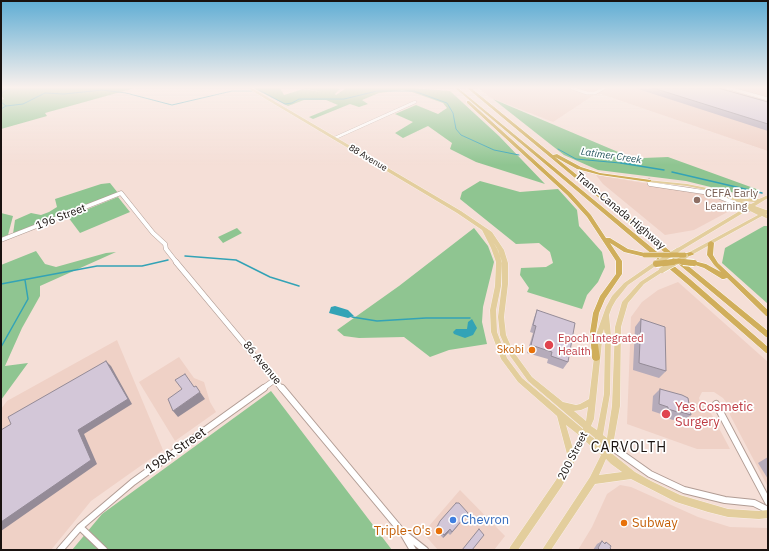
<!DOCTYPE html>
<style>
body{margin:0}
#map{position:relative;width:769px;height:551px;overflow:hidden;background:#f5dfd7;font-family:"IBM Plex Sans",sans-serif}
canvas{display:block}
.frame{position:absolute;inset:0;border:2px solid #19120f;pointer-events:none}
</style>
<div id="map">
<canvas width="769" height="551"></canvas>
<div class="frame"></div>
</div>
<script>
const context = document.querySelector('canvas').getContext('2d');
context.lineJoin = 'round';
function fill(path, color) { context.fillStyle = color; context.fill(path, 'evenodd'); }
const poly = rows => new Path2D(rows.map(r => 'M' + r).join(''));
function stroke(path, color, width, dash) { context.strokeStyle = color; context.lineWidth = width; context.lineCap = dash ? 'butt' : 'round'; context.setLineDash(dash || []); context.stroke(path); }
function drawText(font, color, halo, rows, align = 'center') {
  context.font = font + ' "IBM Plex Sans",sans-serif'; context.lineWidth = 3.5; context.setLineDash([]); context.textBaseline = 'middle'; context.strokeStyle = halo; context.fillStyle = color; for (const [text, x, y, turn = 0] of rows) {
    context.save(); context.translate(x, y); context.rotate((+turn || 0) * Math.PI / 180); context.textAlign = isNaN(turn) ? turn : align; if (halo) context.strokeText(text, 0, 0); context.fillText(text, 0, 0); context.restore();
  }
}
fill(poly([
 [478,88,723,88,768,101,768,151,601,94,594,95,553,122,491,98],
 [733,88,768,88,768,97],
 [596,175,698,192,729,203,735,208,694,230,665,235,603,184],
 [678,282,768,362,768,487,730,415,729,406,723,398,714,392,702,392,699,398,700,401,712,415,730,449,697,449,627,424,631,317,642,302,658,290],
 [117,340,163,450,91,501,51,550,1,550,1,409,7,401],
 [179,357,194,378,204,382,210,402,216,412,175,441,139,382],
 [620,485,631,487,698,517,730,527,767,528,768,550,578,550,592,527,607,494],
 [460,490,505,536,494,550,438,550,423,533]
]), '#efd1c6');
fill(poly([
 [1,88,135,88,45,113,47,116,1,129,1,100,4,99,1,95],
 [253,88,280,88,284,95,303,89,322,92,301,88,336,88,340,89,335,94,336,95,346,88,414,88,450,91,499,136,545,184,476,162,450,149,452,143,428,126,403,138,395,133,413,122,395,114,416,105,438,114,447,108,443,103,412,92,402,90,379,93,362,100,368,104,359,107,350,104,313,119,309,117,338,105,326,100,304,100,288,106],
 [493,99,637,160,643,158,668,157,759,190,750,195,739,194,686,181,598,170,564,155],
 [480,181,520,192,558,189,577,210,579,226,602,252,605,267,598,282,587,295,582,309,527,292,529,288,520,275,521,268,546,267,553,263,550,252,539,243,516,244,460,199,462,192],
 [110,183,118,193,13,234,15,220,31,213,41,215,49,212,57,207,55,199,101,184],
 [118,197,130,212,80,233,68,217],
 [1,213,13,216,8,235,1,238],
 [764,226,768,226,768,304,722,263,725,248],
 [237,228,242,233,223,243,218,237],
 [474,228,488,246,494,262,483,307,482,322,487,344,449,350,430,357,404,337,359,338,344,336,337,330,399,286],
 [36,251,45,264,56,267,106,253,116,252,40,286,40,296,22,328,5,366,28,363,1,400,1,265],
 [271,391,392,550,72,550,102,514]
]), '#8fc591');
fill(poly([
 [335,306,348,310,354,316,348,318,329,313,331,307],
 [472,319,477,328,473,335,465,338,454,334,453,332,456,329,467,329,468,322]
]), '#33a3b6');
stroke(poly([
 [259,90,285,104,292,103,299,99,344,99,377,91,414,91,447,103,453,113,456,129,461,135,494,150,519,155],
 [1,94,10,88],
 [1,98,1,102,6,106,23,104,45,93,64,94,102,90,126,93,172,105,232,91,252,91],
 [1,109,6,106],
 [558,149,576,159,631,164]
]), '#33a3b6', 1);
stroke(poly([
 [621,163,664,170],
 [672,172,762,193],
 [185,256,236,260,270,277,299,286],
 [1,284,97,266,142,266,168,260],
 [352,317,377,321,426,318,470,318],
 [1,347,28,299,25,280]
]), '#33a3b6', 1.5);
const minorFar3 = poly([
 [572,88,587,93,595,93,604,88],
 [729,88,768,99],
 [335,138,415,102]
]);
const minorFar2 = poly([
 [649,181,650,184,710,193,749,209],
 [1,240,121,193,153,233,165,244,166,249,177,263]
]);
const minorFar1 = poly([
 [176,262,282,389],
 [262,389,276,379]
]);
const minor = poly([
 [282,388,403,533,413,550],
 [716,404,768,502],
 [609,445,650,474,684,490,725,500,754,503,768,510],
 [80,527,104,550],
 [406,535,425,550],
 [60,550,80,527,133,482,264,388]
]);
const major = poly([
 [249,88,252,88,461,211,492,232,504,250,508,263,508,284,504,317,506,335,513,351,532,377,563,402,576,405,580,404,589,399,597,332,606,307,612,296,624,283,653,263,657,263,658,264,657,265,628,285,616,300,612,307,609,315,611,336,610,394,603,435,607,438,612,406,615,327,622,302,640,282,660,269,664,269,665,270,664,271,644,284,628,303,621,327,620,406,613,445,610,452,635,472,651,481,680,495,728,509,759,511,768,510,768,518,759,519,728,517,708,512,676,502,631,479,595,484,551,550,542,550,590,477,601,455,585,441,562,486,518,550,509,550,510,547,556,480,568,458,557,416,518,382,501,359,491,332,490,310,495,286,496,262,491,248,482,230,457,213,249,89,249,88],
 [493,242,498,250,502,263,502,284,498,317,500,335,508,353,528,381,583,428,583,429,522,378,507,358,497,332,496,310,501,286,502,262,497,248,493,242],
 [604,329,605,336,604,394,597,430,591,426,594,419,603,332,604,329],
 [588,407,586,421,574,411,581,410,588,407],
 [566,425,580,436,573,449,566,425],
 [589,433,595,438,595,439,588,434,589,433],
 [606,459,611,464,622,472,599,475,606,459],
 [647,180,687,184,712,189,738,199,740,198,759,199,768,195,768,198,755,206,766,210,768,210,768,214,766,214,768,215,768,219,762,216,688,257,684,257,683,256,684,255,758,215,748,210,680,251,676,251,675,250,676,249,748,206,711,191,687,186,649,182,647,181,647,180],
 [742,201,755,202,751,204,742,201]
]);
const highway = poly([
 [455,88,458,88,690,279,768,347,768,354,766,353,686,283,455,88],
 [467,88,471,88,553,155,557,154,581,167,600,173,651,180,651,181,649,182,600,175,577,169,555,157,768,331,768,338,766,337,467,88],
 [467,101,469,101,571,193,591,215,606,238,610,238,628,249,645,253,648,255,645,257,624,252,610,243,622,261,622,274,605,299,599,313,596,332,600,358,599,360,596,361,593,360,592,358,590,332,593,313,600,296,616,274,616,261,587,217,567,195,467,103,467,101],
 [711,241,714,243,713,255,718,263,768,310,768,317,766,316,727,278,724,279,722,279,704,268,692,264,691,263,694,261,706,264,721,272,714,265,707,255,708,243,711,241],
 [691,252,694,254,693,255,684,257,681,255,682,254,691,252]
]);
stroke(minorFar3, '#b19c94', 3.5);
stroke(minorFar2, '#b19c94', 5);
stroke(minorFar1, '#b19c94', 6);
stroke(minor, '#b19c94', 8);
stroke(major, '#fff', 0.5);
stroke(highway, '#fff', 1);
stroke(minorFar3, '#fff', 3);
stroke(minorFar2, '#fff', 4);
stroke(minorFar1, '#fff', 5);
stroke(minor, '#fff', 6);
fill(major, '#e3ce9d');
fill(highway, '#d0ae5b');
const majorBridgeFar1 = poly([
 [657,263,678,250],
 [675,263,686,256]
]);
const majorBridge = poly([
 [656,263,658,262],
 [662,270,676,262]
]);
const highwayBridgeFar1 = poly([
 [645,255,684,255],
 [666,263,678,261,691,263]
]);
const highwayBridge = poly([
 [683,262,694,263],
 [656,264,673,262]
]);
stroke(majorBridgeFar1, '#fff', 5.5, []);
stroke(majorBridge, '#fff', 7, []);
stroke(highwayBridgeFar1, '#fff', 6, []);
stroke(highwayBridge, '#fff', 8, []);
stroke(majorBridgeFar1, '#e3ce9d', 4.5);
stroke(majorBridge, '#e3ce9d', 6);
stroke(highwayBridgeFar1, '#d0ae5b', 5);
stroke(highwayBridge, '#d0ae5b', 6);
fill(poly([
 [635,88,718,88,768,102,768,131],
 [537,310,568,362,563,369,547,363,548,359,527,353,533,333,530,332,534,318],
 [641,319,666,371,659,378,633,370,635,327],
 [660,389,691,415,683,421,675,419,673,420,661,416,661,414,652,411,653,396],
 [768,457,768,479,758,463],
 [468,513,466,516,450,535,448,533,443,538,436,530,437,527],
 [602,541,604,543,606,542,610,548,612,550,593,550,597,544]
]), '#b5abba');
fill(poly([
 [106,361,111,366,132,404,84,434,97,464,1,531,1,522,78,430],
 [200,392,205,399,178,417,173,411],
 [468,513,466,516,450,535,452,532],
 [450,529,448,533,443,538,444,535]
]), '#948b97');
const building = poly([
 [653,88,718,88,768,102,768,124,653,88],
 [537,310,575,323,568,362,551,356,552,352,531,345,536,326,533,325,537,310],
 [641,319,665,327,666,371,639,363,641,319],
 [106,361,128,399,78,430,91,460,1,522,1,430,11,424,8,417,106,361],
 [185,374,194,387,196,386,200,392,173,411,168,399,182,389,175,380,185,374],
 [660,389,682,395,688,398,691,415,681,412,681,413,668,409,668,407,659,404,660,389],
 [456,503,459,503,468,513,452,532,450,529,444,535,437,527,440,521,456,503],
 [479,529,484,535,472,550,462,550,479,529],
 [602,541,605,544,606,542,611,546,610,548,612,550,600,550,598,548,602,541]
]);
fill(building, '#d3c7d8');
stroke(building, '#948b97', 1);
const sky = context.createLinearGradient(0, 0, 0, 165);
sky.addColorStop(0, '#5fadd4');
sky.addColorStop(0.53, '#faf1ed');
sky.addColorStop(1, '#faf1ed00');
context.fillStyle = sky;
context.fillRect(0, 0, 769, 165);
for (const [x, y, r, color] of [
 [697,200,4,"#8d6e63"],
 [549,345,5,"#e0444e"],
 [532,350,4,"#e8710a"],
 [666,414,5,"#e0444e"],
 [453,520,4,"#3f7fe0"],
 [624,523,4,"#e8710a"],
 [439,531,4,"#e8710a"]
]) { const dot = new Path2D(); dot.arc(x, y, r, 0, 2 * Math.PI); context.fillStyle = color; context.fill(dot); stroke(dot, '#fff', 1.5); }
drawText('9px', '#19120f', '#fff', [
 ["88 Avenue",368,158,31]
]);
drawText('italic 10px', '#295860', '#fff', [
 ["Latimer Creek",611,156,8]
]);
drawText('11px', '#785e54', '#fff', [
 ["CEFA Early",705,194],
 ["Learning",705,207]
], 'left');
drawText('11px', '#19120f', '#fff', [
 ["Trans-Canada Highway",620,211,40],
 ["196 Street",61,217,-21],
 ["86 Avenue",262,363,50],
 ["200 Street",573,456,-63]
]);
drawText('11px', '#be3a42', '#fff', [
 ["Epoch Integrated",558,339],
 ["Health",558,352]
], 'left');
drawText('11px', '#c56008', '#fff', [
 ["Skobi",524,350]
], 'right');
drawText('13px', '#be3a42', '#fff', [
 ["Yes Cosmetic",675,407],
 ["Surgery",675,422]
], 'left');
drawText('13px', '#19120f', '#fff', [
 ["198A Street",176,451,-35]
]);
drawText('13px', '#366cbe', '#fff', [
 ["Chevron",461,520]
], 'left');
drawText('13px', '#c56008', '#fff', [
 ["Subway",632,523],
 ["Triple-O's",431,531,"right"]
], 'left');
context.letterSpacing = '1px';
drawText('14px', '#19120f', '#fff', [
 ["CARVOLTH",629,448]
]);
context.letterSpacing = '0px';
</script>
